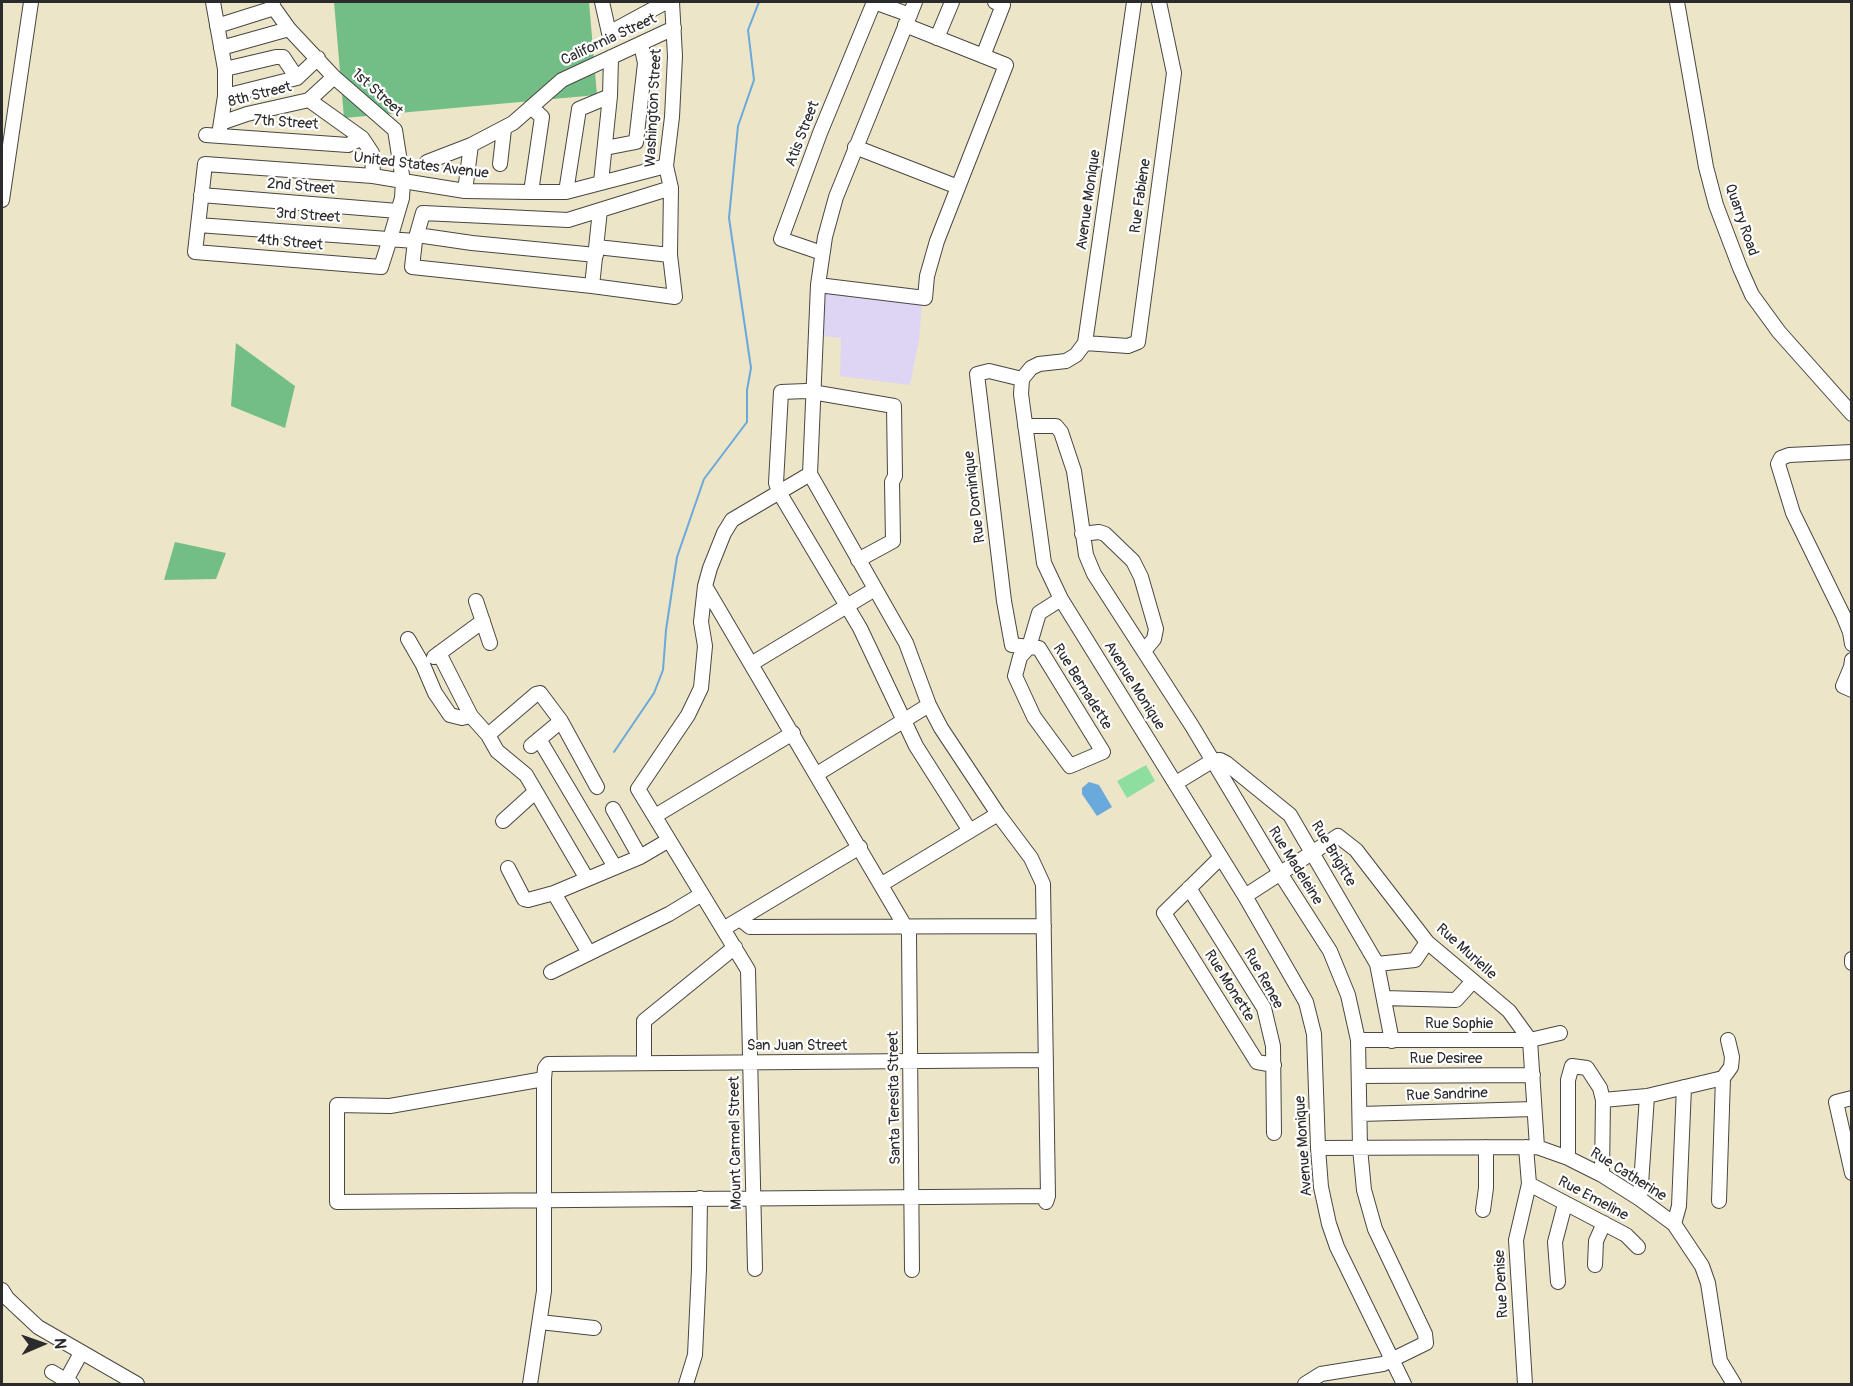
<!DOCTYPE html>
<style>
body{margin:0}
#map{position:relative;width:1853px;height:1386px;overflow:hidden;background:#ede5c7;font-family:Pangolin,sans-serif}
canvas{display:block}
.frame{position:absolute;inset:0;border:3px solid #2b2b2b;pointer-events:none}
.north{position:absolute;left:12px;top:1314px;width:60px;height:60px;-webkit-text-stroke:4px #fff;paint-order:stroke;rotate:88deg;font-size:16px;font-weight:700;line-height:24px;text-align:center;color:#2b2b2b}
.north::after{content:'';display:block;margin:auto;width:21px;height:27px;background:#2b2b2b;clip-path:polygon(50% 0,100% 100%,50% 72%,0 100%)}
</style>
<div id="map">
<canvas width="1853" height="1386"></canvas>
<div class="frame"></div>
<div class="north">N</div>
</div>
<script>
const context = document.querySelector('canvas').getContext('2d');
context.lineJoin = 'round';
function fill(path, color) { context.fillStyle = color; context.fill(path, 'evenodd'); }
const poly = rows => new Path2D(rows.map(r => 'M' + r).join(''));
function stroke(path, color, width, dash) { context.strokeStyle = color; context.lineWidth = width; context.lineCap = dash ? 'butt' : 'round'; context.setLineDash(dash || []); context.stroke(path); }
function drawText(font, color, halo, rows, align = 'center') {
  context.font = font + ' Pangolin,sans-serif'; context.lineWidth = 4.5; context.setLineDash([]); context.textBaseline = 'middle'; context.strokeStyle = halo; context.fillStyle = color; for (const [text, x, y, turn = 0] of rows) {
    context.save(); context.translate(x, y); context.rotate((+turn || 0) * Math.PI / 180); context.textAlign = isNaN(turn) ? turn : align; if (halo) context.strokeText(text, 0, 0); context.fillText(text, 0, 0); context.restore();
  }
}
fill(poly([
 [824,290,922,302,919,340,910,385,840,376,841,338,821,336]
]), '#ded5f5');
fill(poly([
 [1146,765,1155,781,1127,798,1117,781]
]), '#8edf9f');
fill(poly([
 [334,2,589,2,597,95,344,118],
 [236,343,295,386,285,428,231,406],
 [175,542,226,553,216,579,164,580]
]), '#72be86');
fill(poly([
 [1089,782,1099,785,1112,807,1097,816,1082,794,1082,788]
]), '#69a9dc');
stroke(poly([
 [614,752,654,693,663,670,666,630,677,557,704,479,747,422,747,390,751,368,729,218,738,126,754,80,748,30,759,2]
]), '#69a9dc', 2);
const minor = poly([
 [213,2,225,69,225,96,219,135],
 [272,2,274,8,289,29,334,77,395,130,403,181,402,198,390,239,381,267,195,252,205,164,373,176,403,181,465,191,531,192,566,192,666,166],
 [602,2,609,33,666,2],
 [915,2,836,197,825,237,818,285,810,474,906,643,929,705,941,728,998,814,1031,858,1043,884,1048,1196,1046,1202],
 [1134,2,1085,343,1076,355,1066,361,1039,364,1031,368,1022,379,1021,394,1044,563,1061,599,1245,896,1306,1002,1314,1034,1318,1148,1321,1187,1329,1224,1337,1247,1404,1384],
 [1677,2,1706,167,1716,205,1740,268,1752,295,1779,332,1852,414],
 [217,26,274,8],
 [937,38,952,2],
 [221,48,289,29],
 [983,56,1003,5,995,2],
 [225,69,276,57,283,57,297,78],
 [225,96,297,78,318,58],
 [309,100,362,138,372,153,373,176],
 [531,107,542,117,531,192],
 [221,123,247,114,309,100,334,77],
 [206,135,348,145,362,138],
 [855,147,958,187],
 [605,148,636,142,645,63,641,44],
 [427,162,471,145,513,123,562,80,674,28],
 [500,164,504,129],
 [601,182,610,96,611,57],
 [671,188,568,220,423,213,415,241,412,267,592,286,675,297,670,255,671,188,666,166,672,117,675,56,672,2],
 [465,191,471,145],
 [566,192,579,109,610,96],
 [201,195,398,211],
 [2,200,31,2],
 [198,225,415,241],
 [417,235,472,243,596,255],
 [597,247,670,255],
 [822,253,781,239,820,133,874,2,910,15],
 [818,285,925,298,927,276,937,241,1006,65,905,25],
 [592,286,600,210],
 [1085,343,1128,346,1138,342,1174,73,1159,2],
 [1022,379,989,371,977,374,1004,601,1012,645,1029,647,1039,648,1103,752,1070,766,1034,717,1015,676,1020,657,1029,647,1039,613,1061,599],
 [1025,426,1056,426,1061,432,1074,471,1086,555,1094,574,1192,726,1280,873,1330,951,1348,995,1358,1040,1360,1148,1364,1190,1375,1229,1425,1334,1426,1343,1383,1364,1321,1374,1305,1384],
 [1852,452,1789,455,1781,458,1778,464,1793,513,1843,615,1850,632,1852,644],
 [1082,534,1099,532,1105,534,1133,561,1141,577,1156,629,1154,639,1144,651],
 [858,560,893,541,892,482,895,476,894,406,806,391,781,392,776,483,779,492,860,628,916,746,970,831],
 [705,586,909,933,912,1270],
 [476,601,490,643],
 [408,639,423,665,435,693,450,715,462,718,471,716],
 [439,653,471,716,488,735],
 [434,657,483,621],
 [1852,660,1851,667,1843,686,1852,690],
 [751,664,875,589],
 [539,739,615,867],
 [531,746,561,721],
 [817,774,929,705],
 [1176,783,1212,761,1220,760,1226,763,1290,815,1377,964,1392,1041],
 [613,809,640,857],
 [655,816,793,733],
 [503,821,535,792],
 [1220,858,1164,913,1257,1062,1274,1065],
 [508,868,524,899,528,900,554,893,640,857,669,840],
 [587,879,526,775,497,751,488,735,536,694,540,693,561,721,597,787],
 [882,884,998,814],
 [1189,888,1264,1008,1273,1046,1274,1133],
 [554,893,589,953],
 [1245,896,1338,836,1356,850,1427,942,1509,1011,1530,1040,1537,1147],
 [740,919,750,927,1044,926],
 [723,929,860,847],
 [1852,959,1852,963],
 [1377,964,1415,960,1427,942],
 [551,972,669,914,702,894],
 [1384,998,1456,1000,1473,981],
 [1358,1040,1530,1040,1560,1033],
 [644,1063,644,1021,735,947],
 [1359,1076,1533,1075],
 [1723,1078,1731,1067,1732,1057,1728,1040],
 [544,1079,390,1106,337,1105,337,1202,1048,1196],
 [1852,1098,1836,1102,1852,1173],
 [1603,1100,1647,1096,1723,1078],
 [1360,1114,1534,1109],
 [1318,1148,1537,1147,1568,1158,1602,1175,1640,1199,1674,1224,1702,1266,1708,1283,1720,1361,1734,1384],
 [1568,1158,1568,1080,1572,1066,1587,1068,1600,1088,1603,1100,1602,1175],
 [1529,1184,1626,1235,1638,1247],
 [1640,1199,1647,1096],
 [1719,1201,1723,1078],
 [1483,1210,1486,1188,1486,1147],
 [1674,1224,1679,1206,1684,1087],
 [1595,1265,1596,1241,1604,1223],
 [755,1269,748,970,638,789,688,715,701,688,705,646,701,622,705,586,710,568,724,533,732,520,810,474],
 [1558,1282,1555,1242,1565,1204],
 [2,1290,7,1298,38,1327,137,1384],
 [540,1322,594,1328],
 [52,1372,72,1384],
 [64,1384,81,1353],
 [530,1384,544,1291,544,1079,545,1068,548,1064,1046,1060],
 [686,1384,695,1355,699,1269,700,1198],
 [1525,1384,1516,1240,1529,1184,1526,1147]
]);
stroke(minor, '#484742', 16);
stroke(minor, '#fff', 14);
drawText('15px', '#2b2b2b', '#fff', [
 ["California Street",609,40,-25],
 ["1st Street",377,93,42],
 ["8th Street",260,95,-14],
 ["Washington Street",654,108,-87],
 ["7th Street",286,123,4],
 ["Atis Street",803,134,-69],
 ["United States Avenue",421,166,7],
 ["2nd Street",301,187,5],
 ["Rue Fabiene",1141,196,-82],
 ["Avenue Monique",1089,200,-82],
 ["3rd Street",308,216,4],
 ["Quarry Road",1741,220,71],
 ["4th Street",290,243,5],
 ["Rue Dominique",975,497,-97],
 ["Avenue Monique",1134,686,58],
 ["Rue Bernadette",1082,687,58],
 ["Rue Brigitte",1333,854,59],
 ["Rue Madeleine",1295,866,58],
 ["Rue Murielle",1466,952,42],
 ["Rue Renee",1263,979,61],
 ["Rue Monette",1229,986,58],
 ["Rue Sophie",1459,1024],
 ["San Juan Street",797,1046],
 ["Rue Desiree",1446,1059],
 ["Rue Sandrine",1447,1095,-2],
 ["Santa Teresita Street",895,1098,-91],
 ["Mount Carmel Street",736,1143,-91],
 ["Avenue Monique",1304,1146,-94],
 ["Rue Catherine",1628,1175,32],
 ["Rue Emeline",1593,1199,28],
 ["Rue Denise",1502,1284,-93]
]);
</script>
